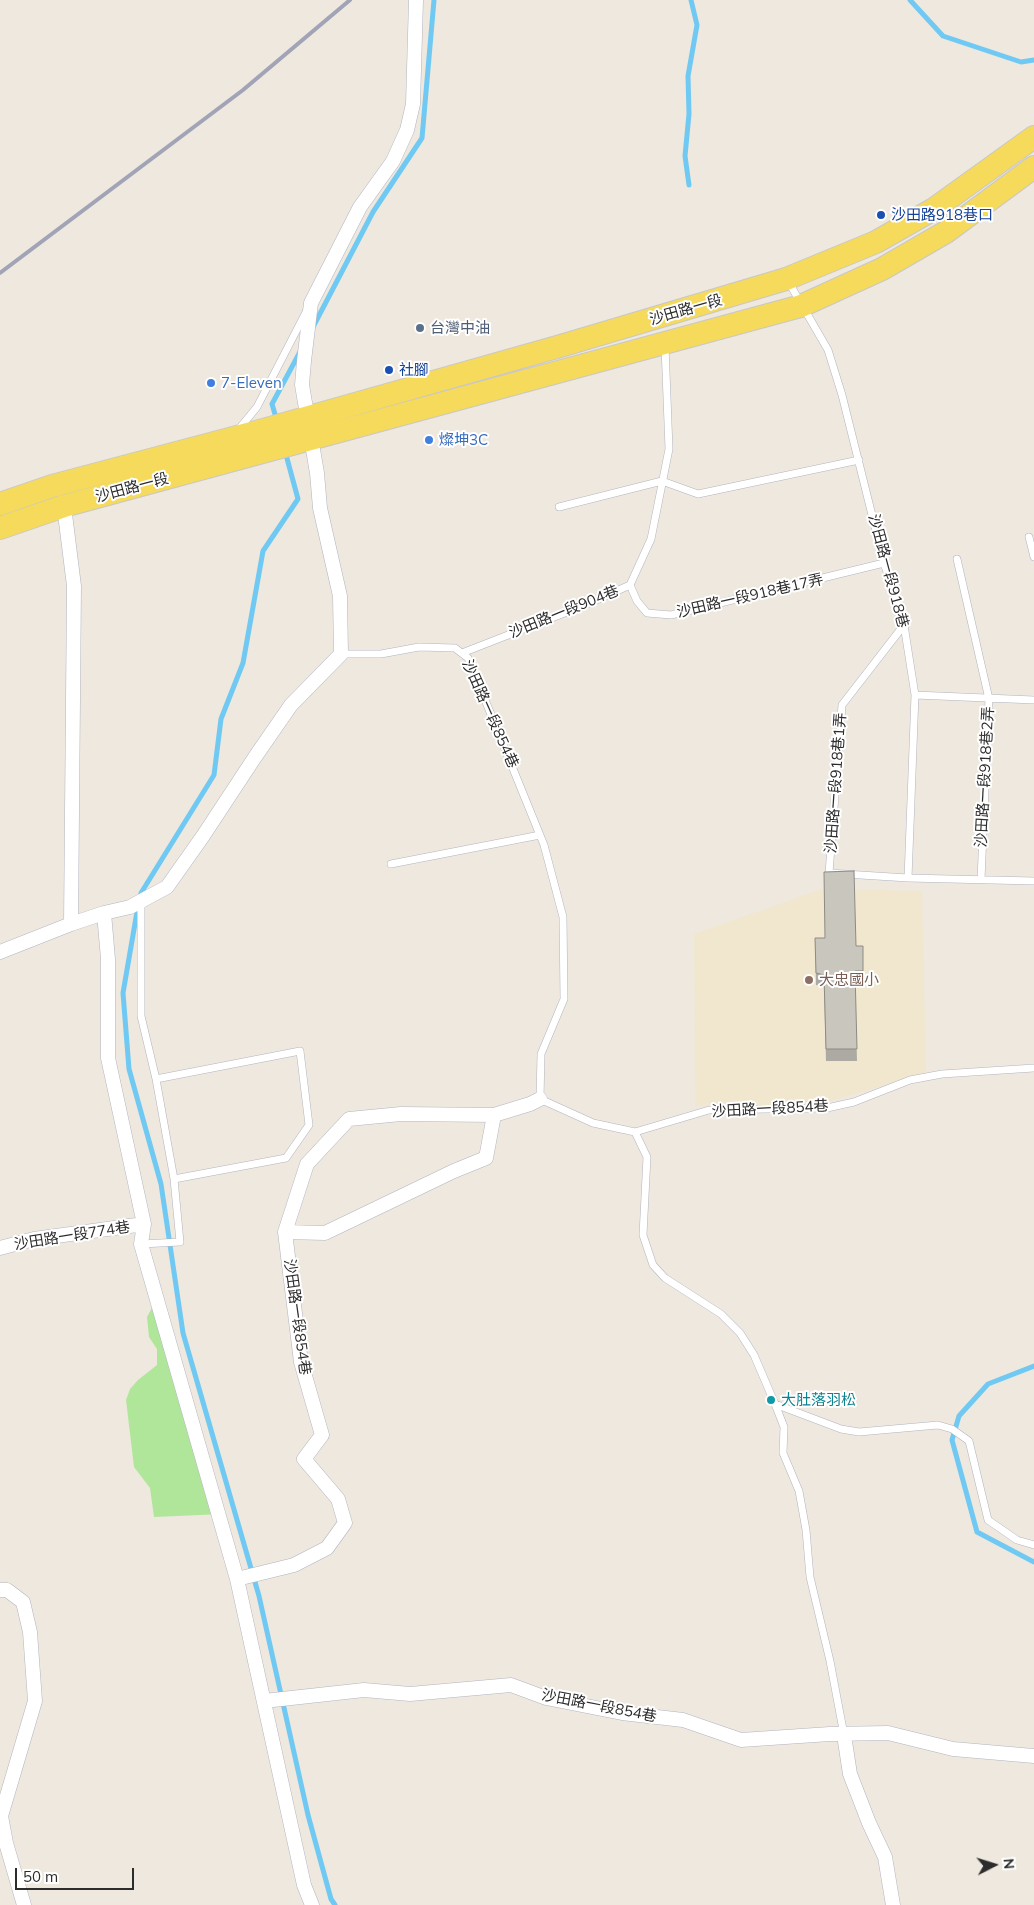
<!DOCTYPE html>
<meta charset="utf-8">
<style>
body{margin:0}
#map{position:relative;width:1034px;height:1905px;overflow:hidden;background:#eee8de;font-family:Mulish,sans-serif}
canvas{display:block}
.north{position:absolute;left:969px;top:1840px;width:50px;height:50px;-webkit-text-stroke:4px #fff;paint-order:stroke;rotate:85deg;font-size:14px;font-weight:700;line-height:20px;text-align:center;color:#2c2c2c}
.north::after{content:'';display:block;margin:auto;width:18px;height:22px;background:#2c2c2c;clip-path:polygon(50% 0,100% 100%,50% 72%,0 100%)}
.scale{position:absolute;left:15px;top:1868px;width:119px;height:22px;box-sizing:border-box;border:2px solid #2c2c2c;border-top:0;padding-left:6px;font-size:15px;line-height:18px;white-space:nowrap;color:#2c2c2c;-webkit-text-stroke:4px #fff;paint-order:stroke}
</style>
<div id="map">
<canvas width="1034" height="1905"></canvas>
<div class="north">N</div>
<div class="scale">50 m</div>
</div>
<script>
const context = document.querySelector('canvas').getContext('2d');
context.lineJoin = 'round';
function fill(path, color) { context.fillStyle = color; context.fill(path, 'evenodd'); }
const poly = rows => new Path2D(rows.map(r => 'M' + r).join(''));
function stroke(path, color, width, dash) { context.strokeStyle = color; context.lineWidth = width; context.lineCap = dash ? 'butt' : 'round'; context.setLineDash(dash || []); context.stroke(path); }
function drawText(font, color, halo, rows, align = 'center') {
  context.font = font + ' Mulish,"Noto Sans TC",sans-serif'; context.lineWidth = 4; context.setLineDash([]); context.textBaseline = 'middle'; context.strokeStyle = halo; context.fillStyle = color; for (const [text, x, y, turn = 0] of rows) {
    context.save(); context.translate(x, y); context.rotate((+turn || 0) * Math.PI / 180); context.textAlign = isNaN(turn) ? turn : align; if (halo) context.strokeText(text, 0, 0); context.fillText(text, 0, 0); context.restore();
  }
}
fill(poly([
 [822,889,922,891,926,1073,820,1104,695,1106,694,934]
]), '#f0e7ce');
fill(poly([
 [154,1304,222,1514,154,1517,150,1488,134,1467,126,1400,130,1389,138,1380,157,1365,157,1349,149,1337,147,1317]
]), '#b0e69a');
stroke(poly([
 [910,0,943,36,1021,62,1034,60],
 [689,185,685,156,689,114,688,76,697,25,691,0],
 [313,327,373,212,422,138,434,0],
 [277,421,272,404,301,350],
 [140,898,141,893,214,775,221,719,243,663,263,551,298,499,285,451],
 [138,906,123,993,129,1069,161,1184,183,1333,259,1596,308,1815,331,1899,335,1905],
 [1034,1366,988,1384,959,1416,952,1440,977,1532,1034,1562]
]), '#6fc9f3', 5);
const service = poly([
 [788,281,828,350,842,395,884,563,904,625,915,695,908,878],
 [238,430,257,407,306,312],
 [559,507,662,481,698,494,859,460],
 [1029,537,1034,557],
 [957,559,989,699,981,879],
 [630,585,637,601,647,613,671,615,884,563],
 [904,625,842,705,829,873,908,878,1034,881],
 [462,653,585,605,630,585,651,539,669,449,665,346],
 [341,654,381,654,419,647,455,648,468,658,544,845,563,917,564,999,541,1054,540,1099,593,1123,635,1132,709,1110,827,1108,854,1102,910,1080,942,1074,1034,1068],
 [915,695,1034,700],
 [391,864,540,835],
 [141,901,141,1016,156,1079,174,1179,180,1242,141,1244],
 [156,1079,300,1051,309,1125,286,1158,174,1179],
 [635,1132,647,1157,643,1235,653,1265,665,1278,721,1314,740,1333,754,1355,775,1404,841,1429,859,1432,938,1425,952,1429,969,1441,988,1520,1017,1540,1034,1545],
 [775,1404,784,1427,783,1453,799,1491,806,1530,810,1577,830,1661,844,1735]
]);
const minor = poly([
 [64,506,74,586,71,924],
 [104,913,108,959,108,1058,144,1224,141,1244,237,1579,304,1885,312,1905],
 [0,952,71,924,104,913,130,907,167,887,203,836,255,757,291,705,341,654,340,596,320,508,317,473,302,385,304,361,311,303,360,207,393,161,407,130,413,104,416,0],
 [285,1232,325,1233,454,1171,486,1158,494,1115],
 [0,1248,34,1239,144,1224],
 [237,1579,294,1565,327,1548,345,1523,338,1499,304,1459,322,1435,301,1362,285,1232,307,1164,349,1119,401,1114,494,1115,530,1104,540,1099],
 [0,1590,7,1590,23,1602,30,1632,35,1701,1,1816,6,1843,24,1905],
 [264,1701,364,1690,410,1694,511,1685,546,1698,622,1713,683,1720,741,1740,830,1734,888,1733,953,1749,1034,1756],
 [844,1735,850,1774,869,1823,885,1857,893,1905]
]);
const primary = poly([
 [0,504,52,486,263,430,557,347,786,279,876,242,934,209,1034,137],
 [0,528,64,506,801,306,882,269,946,232,1034,167]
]);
stroke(service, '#b2b4c0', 8);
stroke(minor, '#b2b4c0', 15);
stroke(primary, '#c8c8c8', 24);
stroke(service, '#fff', 7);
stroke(minor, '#fff', 14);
stroke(primary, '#f5da5c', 22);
stroke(poly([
 [0,273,243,90,350,0]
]), '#a1a3b7', 4);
fill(poly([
 [815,938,856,946,863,971,863,983,855,983,857,1061,826,1061,824,987,816,985]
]), '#adaaa3');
const building = poly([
 [854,871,856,946,863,946,863,971,855,971,857,1049,826,1049,824,975,816,973,815,938,825,938,824,872,854,871]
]);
fill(building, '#c9c6bd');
stroke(building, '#8d8b84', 1);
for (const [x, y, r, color] of [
 [881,215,5,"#1a4fb4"],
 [420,328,5,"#5c6f8a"],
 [389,370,5,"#1a4fb4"],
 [211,383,5,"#3f7fe0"],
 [429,440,5,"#3f7fe0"],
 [809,980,5,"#8d6e63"],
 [771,1400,5,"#0f9aa8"]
]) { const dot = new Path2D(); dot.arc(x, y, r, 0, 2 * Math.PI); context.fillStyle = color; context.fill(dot); stroke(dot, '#fff', 2); }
drawText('15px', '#164399', '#fff', [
 ["沙田路918巷口",891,215],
 ["社腳",399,370]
], 'left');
drawText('15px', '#2c2c2c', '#fff', [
 ["沙田路一段",686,310,-16],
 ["沙田路一段",132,488,-15],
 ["沙田路一段918巷",888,571,75],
 ["沙田路一段918巷17弄",750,596,-13],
 ["沙田路一段904巷",564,612,-22],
 ["沙田路一段854巷",490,714,66],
 ["沙田路一段918巷2弄",985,777,-87],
 ["沙田路一段918巷1弄",836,783,-86],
 ["沙田路一段854巷",770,1109,-3],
 ["沙田路一段774巷",72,1236,-9],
 ["沙田路一段854巷",297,1317,82],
 ["沙田路一段854巷",599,1706,11]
]);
drawText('15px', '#4e5e75', '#fff', [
 ["台灣中油",430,328]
], 'left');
drawText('15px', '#366cbe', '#fff', [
 ["7-Eleven",221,383],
 ["燦坤3C",439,440]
], 'left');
drawText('15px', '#785e54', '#fff', [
 ["大忠國小",819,980]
], 'left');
drawText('15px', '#0d838f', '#fff', [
 ["大肚落羽松",781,1400]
], 'left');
</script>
